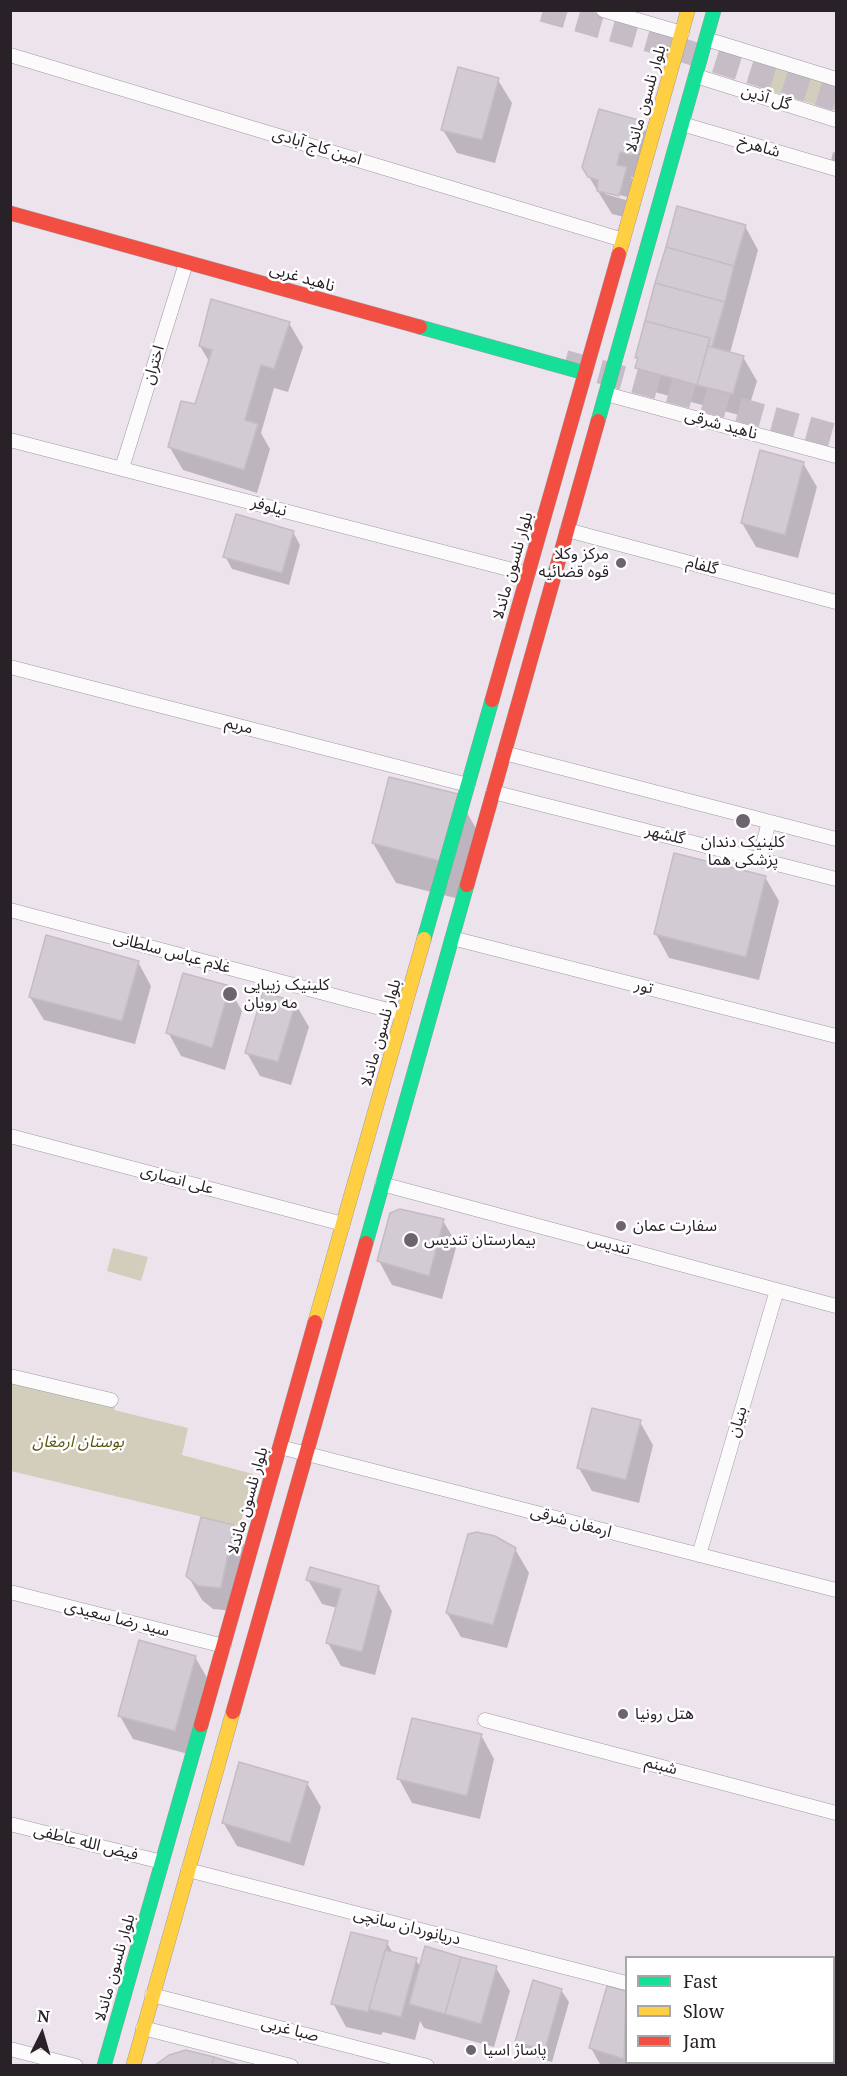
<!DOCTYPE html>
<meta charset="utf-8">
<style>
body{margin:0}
#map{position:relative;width:847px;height:2076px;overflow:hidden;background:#ede3ed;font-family:"Noto Serif",serif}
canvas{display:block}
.frame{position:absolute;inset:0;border:12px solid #282128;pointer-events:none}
.legend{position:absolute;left:625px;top:1956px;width:210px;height:108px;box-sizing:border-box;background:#fff;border:2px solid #a9a6a9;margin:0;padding:8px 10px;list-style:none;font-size:18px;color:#282128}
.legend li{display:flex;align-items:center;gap:12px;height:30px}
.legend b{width:30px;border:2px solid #a9a6a9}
.north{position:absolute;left:12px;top:2004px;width:60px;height:60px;-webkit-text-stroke:4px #fff;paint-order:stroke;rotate:5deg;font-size:16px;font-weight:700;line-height:24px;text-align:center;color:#282128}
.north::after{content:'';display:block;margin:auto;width:21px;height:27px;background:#282128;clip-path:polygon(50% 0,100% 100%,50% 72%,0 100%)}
</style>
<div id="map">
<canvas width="847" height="2076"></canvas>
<div class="frame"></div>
<ul class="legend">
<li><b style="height:8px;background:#16e098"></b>Fast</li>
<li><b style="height:8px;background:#ffcf43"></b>Slow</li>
<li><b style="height:8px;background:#f24e42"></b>Jam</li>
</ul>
<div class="north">N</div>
</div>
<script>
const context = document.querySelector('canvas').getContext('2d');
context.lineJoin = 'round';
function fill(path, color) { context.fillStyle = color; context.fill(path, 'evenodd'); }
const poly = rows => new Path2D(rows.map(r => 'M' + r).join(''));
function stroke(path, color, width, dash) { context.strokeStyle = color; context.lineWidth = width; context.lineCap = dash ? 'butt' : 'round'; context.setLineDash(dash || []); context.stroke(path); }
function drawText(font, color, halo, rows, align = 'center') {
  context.font = font + ' "Noto Serif","Noto Sans Arabic",serif'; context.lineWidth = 5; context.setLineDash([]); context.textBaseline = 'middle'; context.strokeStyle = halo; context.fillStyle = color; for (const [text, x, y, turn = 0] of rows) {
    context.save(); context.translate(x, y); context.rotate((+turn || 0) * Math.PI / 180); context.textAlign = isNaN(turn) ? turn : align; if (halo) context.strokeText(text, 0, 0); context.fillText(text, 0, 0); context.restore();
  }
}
fill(poly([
 [765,62,836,85,836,111,758,87],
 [113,1248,148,1257,141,1281,107,1271],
 [11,1382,115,1405,114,1410,188,1428,182,1455,253,1474,240,1526,11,1471]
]), '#d2cebb');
fill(poly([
 [498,80,512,103,495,163,457,153,443,130],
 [641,122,654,146,645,179,631,177,639,192,632,219,612,214,589,177],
 [605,191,627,197,626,200,605,194],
 [833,152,836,153,836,166,831,161],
 [745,226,758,250,730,353,743,357,757,381,746,417,651,391,637,368,639,361,636,357],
 [289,323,303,347,288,392,274,388,261,433,270,449,257,493,183,470,169,446,196,406,210,363,200,346],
 [803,463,817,487,798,558,756,547,742,523],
 [293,532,300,545,289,585,232,569,225,556],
 [457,796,480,835,463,900,396,883,373,843],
 [765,877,779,901,759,980,669,958,656,934],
 [138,962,151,986,135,1044,44,1020,30,997],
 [229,988,242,1011,225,1070,181,1056,168,1032],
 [295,1003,309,1027,291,1085,260,1076,247,1053],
 [443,1221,457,1244,442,1299,392,1285,379,1261],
 [640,1422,653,1445,639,1503,592,1491,579,1468],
 [233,1526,247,1550,234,1611,213,1609,202,1600,188,1576],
 [515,1549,529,1573,507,1648,461,1637,447,1613],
 [308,1580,378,1587,392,1611,375,1675,341,1666,328,1643,337,1608,322,1604],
 [195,1657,209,1681,188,1754,133,1739,120,1716],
 [481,1735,494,1759,480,1819,412,1803,399,1779],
 [307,1783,321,1807,304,1866,237,1846,223,1822],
 [387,1943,393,1953,416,1960,421,1968,496,1968,510,1991,494,2047,424,2028,420,2021,415,2040,383,2032,381,2035,346,2027,333,2003],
 [608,1988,626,1993,626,2062,643,2062,642,2066,601,2066,591,2048],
 [561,1990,569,2002,552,2062,524,2054,517,2042]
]), '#0003');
const building = poly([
 [458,67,499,78,482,140,441,130,458,67],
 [599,109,642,121,632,155,620,152,617,165,627,167,619,196,597,191,598,180,588,177,582,167,599,109],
 [677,206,746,225,734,266,666,247,677,206],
 [666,247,734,266,725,302,655,283,666,247],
 [655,283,725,302,712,347,708,346,710,338,645,321,655,283],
 [211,299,290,322,274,369,261,365,245,420,258,424,244,470,168,447,181,401,195,404,212,350,199,346,211,299],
 [645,321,710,338,697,385,635,368,638,358,635,358,645,321],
 [708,346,744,356,733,394,697,385,708,346],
 [760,450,804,462,785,535,741,523,760,450],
 [236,514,294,531,282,573,223,557,236,514],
 [389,777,458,794,440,861,372,843,389,777],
 [674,853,766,876,746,957,654,934,674,853],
 [46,935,139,961,122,1021,29,997,46,935],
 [183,973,230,986,212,1048,166,1033,183,973],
 [263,992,296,1002,278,1062,245,1053,263,992],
 [400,1209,444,1219,429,1276,377,1261,390,1213,400,1209],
 [592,1408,641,1420,626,1480,577,1468,592,1408],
 [201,1517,234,1525,221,1588,198,1586,186,1576,201,1517],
 [477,1532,495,1536,516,1548,493,1625,446,1613,468,1534,477,1532],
 [310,1567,379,1586,362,1652,326,1643,341,1589,306,1580,310,1567],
 [139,1640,196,1656,175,1731,118,1716,139,1640],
 [412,1718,482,1734,467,1796,397,1779,412,1718],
 [239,1762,308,1782,290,1843,222,1823,239,1762],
 [351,1932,388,1941,368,2012,331,2004,351,1932],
 [425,1946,461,1957,445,2014,409,2004,425,1946],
 [385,1950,417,1958,401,2017,369,2009,385,1950],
 [461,1957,497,1966,481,2024,445,2014,461,1957],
 [533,1980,562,1989,545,2050,515,2042,533,1980],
 [607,1986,626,1991,624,2059,589,2048,607,1986],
 [834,2048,836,2049,836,2066,813,2066,814,2062,834,2062,834,2048],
 [186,2050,214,2057,212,2066,154,2066,169,2055,186,2050],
 [214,2057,242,2066,212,2066,214,2057],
 [665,2062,701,2062,700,2066,664,2066,665,2062],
 [701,2062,738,2062,737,2066,700,2066,701,2062],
 [738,2062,775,2062,774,2066,737,2066,738,2062],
 [775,2062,814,2062,813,2066,774,2066,775,2062]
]);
fill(building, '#d3cbd3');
stroke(building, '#c4bcc4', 1.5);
stroke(poly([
 [543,10,663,44,836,99],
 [565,362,836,436]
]), '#c6bcc6', 24, [24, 12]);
const street = poly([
 [603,10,682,33],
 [706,39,836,79],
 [10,55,623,240],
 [696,76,836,120],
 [682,124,836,169],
 [606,394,836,456],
 [10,440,528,574],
 [122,468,186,263],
 [567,530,836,602],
 [10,667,468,785],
 [504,753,836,839],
 [493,792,836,879],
 [759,859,769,822],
 [10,910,403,1014],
 [452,938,836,1036],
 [10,1136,343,1224],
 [382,1184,836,1306],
 [10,1376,111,1400],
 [280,1447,836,1590],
 [699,1555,777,1290],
 [10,1592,224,1646],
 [485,1720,836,1813],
 [10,1824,162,1862],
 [188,1870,626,1983],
 [152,1995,427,2066],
 [143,2028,291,2066],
 [834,2036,836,2037],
 [10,2049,76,2066]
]);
const fast = poly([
 [420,327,585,373],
 [598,421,714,10],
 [424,939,492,700],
 [366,1243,467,885],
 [104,2066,201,1725]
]);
const slow = poly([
 [619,254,688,10],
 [315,1322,424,939],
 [133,2066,233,1712]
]);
const jam = poly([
 [10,213,420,327],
 [492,700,619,254],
 [467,885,598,421],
 [233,1712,366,1243],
 [201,1725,315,1322]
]);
stroke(street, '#a199a1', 15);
stroke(fast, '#a199a1', 15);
stroke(slow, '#a199a1', 15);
stroke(jam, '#a199a1', 15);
stroke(street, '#fcfbfc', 14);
stroke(fast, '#16e098', 14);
stroke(slow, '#ffcf43', 14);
stroke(jam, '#f24e42', 14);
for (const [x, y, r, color] of [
 [621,563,6,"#6d656d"],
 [743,821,8,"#6d656d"],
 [230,994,8,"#6d656d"],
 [621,1226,6,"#6d656d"],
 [411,1240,8,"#6d656d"],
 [623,1714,6,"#6d656d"],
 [471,2050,6,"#6d656d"]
]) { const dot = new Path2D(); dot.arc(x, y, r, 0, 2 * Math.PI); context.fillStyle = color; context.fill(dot); stroke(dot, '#fff', 2); }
drawText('16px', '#282128', '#fff', [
 ["گل آذین",766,98,17],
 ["بلوار نلسون ماندلا",646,99,-74],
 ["امین کاج آبادی",317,147,17],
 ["شاهرخ",759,147,16],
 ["ناهید غربی",302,278,16],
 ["اختران",154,365,-73],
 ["ناهید شرقی",721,425,15],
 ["نیلوفر",269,507,15],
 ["بلوار نلسون ماندلا",513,566,-74],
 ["گلفام",702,566,15],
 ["مریم",239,726,15],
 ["گلشهر",665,835,14],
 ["غلام عباس سلطانی",172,953,15],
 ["تور",644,987,14],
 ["بلوار نلسون ماندلا",381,1033,-74],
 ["علی انصاری",177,1180,15],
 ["تندیس",609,1245,15],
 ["بنیان",738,1422,-73],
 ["بلوار نلسون ماندلا",248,1501,-74],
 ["ارمغان شرقی",571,1522,15],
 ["سید رضا سعیدی",117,1619,14],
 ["شبنم",661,1766,15],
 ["فیض الله عاطفی",86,1843,14],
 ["دریانوردان سانچی",407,1927,14],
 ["بلوار نلسون ماندلا",115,1968,-74],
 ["صبا غربی",290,2030,14]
]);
drawText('16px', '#282128', '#fff', [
 ["مرکز وکلا",609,554,"right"],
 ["قوه قضائیه",609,572,"right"],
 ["کلینیک دندان",743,842,"center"],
 ["پزشکی هما",743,860,"center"],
 ["کلینیک زیبایی",244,985],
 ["مه رویان",244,1003],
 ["سفارت عمان",633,1226],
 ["بیمارستان تندیس",424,1240],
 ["هتل رونیا",635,1714],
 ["پاساژ اسیا",483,2050]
], 'left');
drawText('italic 16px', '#585611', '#fff', [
 ["بوستان ارمغان",78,1442]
]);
</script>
